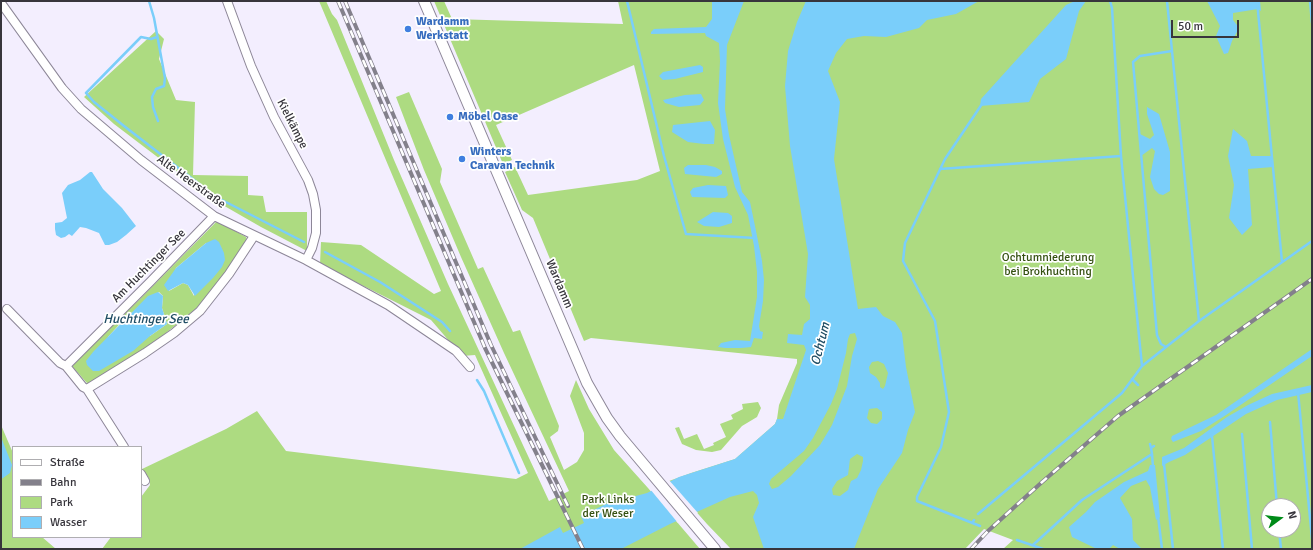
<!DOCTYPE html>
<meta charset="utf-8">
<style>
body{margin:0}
#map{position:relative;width:1313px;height:550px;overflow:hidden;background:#f3eefe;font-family:Signika,sans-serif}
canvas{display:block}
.frame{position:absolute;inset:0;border:2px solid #37353c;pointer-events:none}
.legend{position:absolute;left:12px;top:446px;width:130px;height:92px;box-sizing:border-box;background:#fff;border:1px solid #afaeb1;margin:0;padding:5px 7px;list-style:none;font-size:12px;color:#37353c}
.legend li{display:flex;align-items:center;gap:8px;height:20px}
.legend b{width:20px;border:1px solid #afaeb1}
.north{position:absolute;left:1261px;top:498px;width:40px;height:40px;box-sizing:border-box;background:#fff;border:1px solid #afaeb1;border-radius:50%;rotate:75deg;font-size:11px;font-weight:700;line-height:16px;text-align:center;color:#37353c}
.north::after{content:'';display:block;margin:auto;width:14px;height:18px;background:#008b18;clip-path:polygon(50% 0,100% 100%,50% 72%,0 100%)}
.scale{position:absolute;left:1171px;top:20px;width:68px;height:18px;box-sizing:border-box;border:2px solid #37353c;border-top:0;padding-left:5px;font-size:12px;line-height:14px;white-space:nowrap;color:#37353c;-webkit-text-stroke:3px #fff;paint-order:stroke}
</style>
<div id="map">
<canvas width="1313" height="550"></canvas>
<div class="frame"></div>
<ul class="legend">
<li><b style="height:5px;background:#fff"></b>Straße</li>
<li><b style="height:5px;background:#83808b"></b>Bahn</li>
<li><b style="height:11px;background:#addb81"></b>Park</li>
<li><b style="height:11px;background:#7acefa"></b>Wasser</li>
</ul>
<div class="north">N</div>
<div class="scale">50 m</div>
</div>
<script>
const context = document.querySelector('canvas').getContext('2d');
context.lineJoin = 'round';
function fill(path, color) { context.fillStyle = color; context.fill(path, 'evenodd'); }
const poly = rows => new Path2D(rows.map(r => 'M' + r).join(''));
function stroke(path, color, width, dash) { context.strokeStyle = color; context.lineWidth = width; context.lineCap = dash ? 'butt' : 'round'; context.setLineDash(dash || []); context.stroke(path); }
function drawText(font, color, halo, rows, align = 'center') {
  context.font = font + ' Signika,sans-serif'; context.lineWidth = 3.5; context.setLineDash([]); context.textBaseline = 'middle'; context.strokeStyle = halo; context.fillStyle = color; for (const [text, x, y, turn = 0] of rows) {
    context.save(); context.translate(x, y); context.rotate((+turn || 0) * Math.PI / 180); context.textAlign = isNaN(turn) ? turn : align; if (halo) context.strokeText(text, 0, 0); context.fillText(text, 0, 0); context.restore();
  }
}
fill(poly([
 [319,1,326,1,332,14,337,20,394,160,448,284,549,501,569,491,504,353,461,257,424,170,396,97,409,92,442,169,440,182,478,269,483,267,513,332,520,330,559,426,558,431,550,437,564,470,577,462,584,450,584,433,570,396,576,380,589,409,614,450,648,488,700,549,102,549,111,537,141,537,141,497,150,485,149,478,142,469,226,429,257,411,286,451,516,479,528,473,475,355,462,356,431,320,320,264,321,242,361,245,434,294,441,291],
 [434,1,444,1,452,19,623,24,618,1,1312,1,1312,549,1003,549,1013,540,984,529,965,549,731,549,707,524,669,481,691,473,735,459,775,424,777,419,779,405,797,363,797,359,591,338,584,341,533,218,522,210,505,172,515,167,528,195,637,180,660,171,634,65,496,125,512,160,503,164],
 [1269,506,1293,506,1293,530,1269,530],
 [156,31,164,39,159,59,176,100,195,102,193,175,248,176,248,195,263,196,266,212,307,212,307,251,261,227,214,200,114,124,84,97],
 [217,221,246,237,247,240,217,285,198,307,161,337,130,359,88,384,86,382,72,366,74,360,139,300],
 [206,243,194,296,188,285,183,283,169,291,176,268],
 [159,292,163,296,162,308,167,324,150,336,108,337,126,317],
 [758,402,761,408,757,417,742,426,721,450,712,452,696,450,682,444,675,428,679,427,684,439,697,434,704,449,714,445,713,443,726,437,720,424,733,419,731,415,743,409,742,404],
 [1,425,13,453,13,537,42,537,56,549,1,549]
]), '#addb81');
fill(poly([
 [712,1,744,1,727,45,725,109,729,135,742,192,750,202,755,226,762,261,764,280,763,301,759,326,760,331,763,332,762,339,754,338,751,347,741,348,725,348,718,347,721,343,735,340,750,341,757,297,757,272,754,246,748,215,735,187,723,139,718,103,720,61,719,43,706,36,705,33,651,34,651,32,654,29,706,27,712,19],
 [806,1,979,1,956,14,927,20,919,28,886,37,864,36,847,39,836,53,828,71,840,102,834,159,858,309,876,307,883,316,895,322,902,333,906,367,915,412,908,430,902,453,878,489,854,549,764,549,753,517,759,503,757,495,753,491,730,497,670,524,621,549,520,549,560,527,563,533,584,523,581,516,606,504,647,493,679,477,735,459,775,424,777,419,783,419,806,350,804,345,787,343,788,334,802,335,804,324,810,319,810,305,805,297,808,254,790,146,785,86,788,51,797,22],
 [855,333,857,339,852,356,847,386,832,425,820,445,791,476,778,487,772,489,769,484,771,479,804,451,813,438,831,404,837,389,846,353,848,339,850,334],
 [878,361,884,364,888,373,885,386,883,389,880,387,880,383,876,377,870,373,869,367,872,362],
 [877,408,882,412,882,419,877,424,871,423,867,418,869,409],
 [857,454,863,457,863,461,861,470,857,478,851,481,848,490,840,496,833,495,832,489,837,481,848,475,850,459],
 [1075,1,1086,1,1079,11,1066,59,1040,79,1029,102,980,106,981,99,1066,5],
 [1207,1,1260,1,1261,11,1258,9,1233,13,1233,20,1239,28,1232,41,1228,53,1224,54,1216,36,1220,26],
 [700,65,703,67,703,72,675,79,663,80,659,76,663,72],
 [701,94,704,100,700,105,679,107,665,103,663,100,685,95],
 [1147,107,1159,114,1170,152,1170,191,1163,195,1159,194,1154,189,1150,177,1155,151,1152,148,1141,156,1140,134,1150,139,1154,135,1147,114],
 [710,121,715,130,714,144,704,144,688,142,672,132,673,125],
 [1233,129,1247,141,1251,156,1272,156,1273,167,1248,169,1252,225,1242,235,1229,218,1234,185,1228,156],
 [688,165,706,165,715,167,722,171,722,174,716,177,685,174,684,168],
 [90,172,92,172,103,189,122,208,136,226,126,235,117,242,109,245,105,245,99,233,86,228,80,227,72,236,69,234,65,237,61,238,56,235,55,229,55,223,62,222,67,218,62,193,68,185,80,180],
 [708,185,726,186,728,195,725,198,692,197,690,192,693,188],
 [713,212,728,213,732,216,732,223,719,227,704,226,697,222],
 [215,239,219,242,224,253,225,260,222,267,213,278,195,296,188,285,183,283,168,291,164,285,176,268,206,243],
 [158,292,163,296,162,308,167,324,150,336,133,351,99,371,93,371,87,365,86,361,93,352,148,296],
 [1312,349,1312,356,1226,415,1201,431,1173,442,1171,439,1172,436,1216,415],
 [1312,385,1312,392,1277,400,1246,414,1185,455,1169,462,1162,466,1162,457,1184,448,1227,417,1248,405,1272,394],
 [1,437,12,465,10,473,3,478,1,479],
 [1150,465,1155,465,1160,517,1156,520,1150,487,1146,480,1131,486,1120,498,1132,519,1133,540,1142,549,1120,549,1113,545,1109,549,1097,549,1072,537,1069,527,1086,512,1095,502,1124,482,1148,471]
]), '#7acefa');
fill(poly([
 [668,479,698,513,678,523,650,489]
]), '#f3eefe');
stroke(poly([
 [149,1,154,18,165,78,164,86,156,89,152,97,153,107,158,121],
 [627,1,664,156,686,234,755,238],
 [1110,1,1112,8,1121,156,1142,366],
 [1167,1,1199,321],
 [1257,1,1282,262],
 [1310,1,1312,23],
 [157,37,151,39,141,37,86,93,94,102,124,126,216,197,304,242],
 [940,169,1121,156],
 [325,252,380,282,442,322,450,331],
 [1166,347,1161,344,1157,335,1133,62,1140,56,1172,51],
 [1132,379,1138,385],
 [477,380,484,391,519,473],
 [1298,392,1312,539],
 [1270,422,1277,506],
 [1242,434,1252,549],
 [1212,436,1223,549],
 [1150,444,1151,448],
 [1152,454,1153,467],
 [1164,464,1173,549],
 [978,514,1122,393,1142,366,1199,321,1312,241],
 [1158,516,1162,549],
 [972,523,974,520],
 [980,526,917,501,917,497,941,447,949,412,935,321,903,261,905,243,945,159,982,104],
 [1279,530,1281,549],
 [1017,540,1043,549],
 [1033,545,1082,500,1152,454,1151,448,1154,446]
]), '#7acefa', 2.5);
const minor = poly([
 [227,1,251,66,274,117,308,180,313,194,316,210,316,233,312,248,306,260],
 [1,3,62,88,81,109,141,160,214,216,306,260,388,305,456,351,470,367],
 [7,309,60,363,66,366,83,387,87,389,124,447],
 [66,366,151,281,214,216],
 [87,389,145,353,174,333,200,311,229,274,254,236],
 [141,474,145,481]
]);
const tertiary = poly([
 [424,1,587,383,607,418,620,436,715,549]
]);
stroke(minor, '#8d8798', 10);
stroke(tertiary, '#8d8798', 12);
stroke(minor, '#fff', 8);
stroke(tertiary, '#fff', 10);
const rail = poly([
 [338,1,485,348,583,549],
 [345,1,491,345,568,506],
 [971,549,988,531,1041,483,1118,416,1312,279]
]);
stroke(rail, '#83808b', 4);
stroke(rail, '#fff', 2.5, [8]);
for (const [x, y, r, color] of [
 [408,29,4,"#3f7fe0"],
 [450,117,4,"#3f7fe0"],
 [462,159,4,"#3f7fe0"]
]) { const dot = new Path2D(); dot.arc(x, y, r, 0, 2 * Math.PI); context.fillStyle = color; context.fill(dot); stroke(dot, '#fff', 1.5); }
drawText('bold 12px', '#366cbe', '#fff', [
 ["Wardamm",416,22],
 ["Werkstatt",416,36],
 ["Möbel Oase",458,117],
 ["Winters",470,152],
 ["Caravan Technik",470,166]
], 'left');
drawText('12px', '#37353c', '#fff', [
 ["Kielkämpe",292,124,63],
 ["Alte Heerstraße",191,182,36],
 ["Am Huchtinger See",149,266,-45],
 ["Wardamm",559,284,67]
]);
drawText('12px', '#345010', '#fff', [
 ["Ochtumniederung",1048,258],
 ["bei Brokhuchting",1048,272],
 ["Park Links",608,500],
 ["der Weser",608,514]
]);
drawText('italic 13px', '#204e65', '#fff', [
 ["Huchtinger See",146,320],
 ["Ochtum",821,344,-76]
]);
</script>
